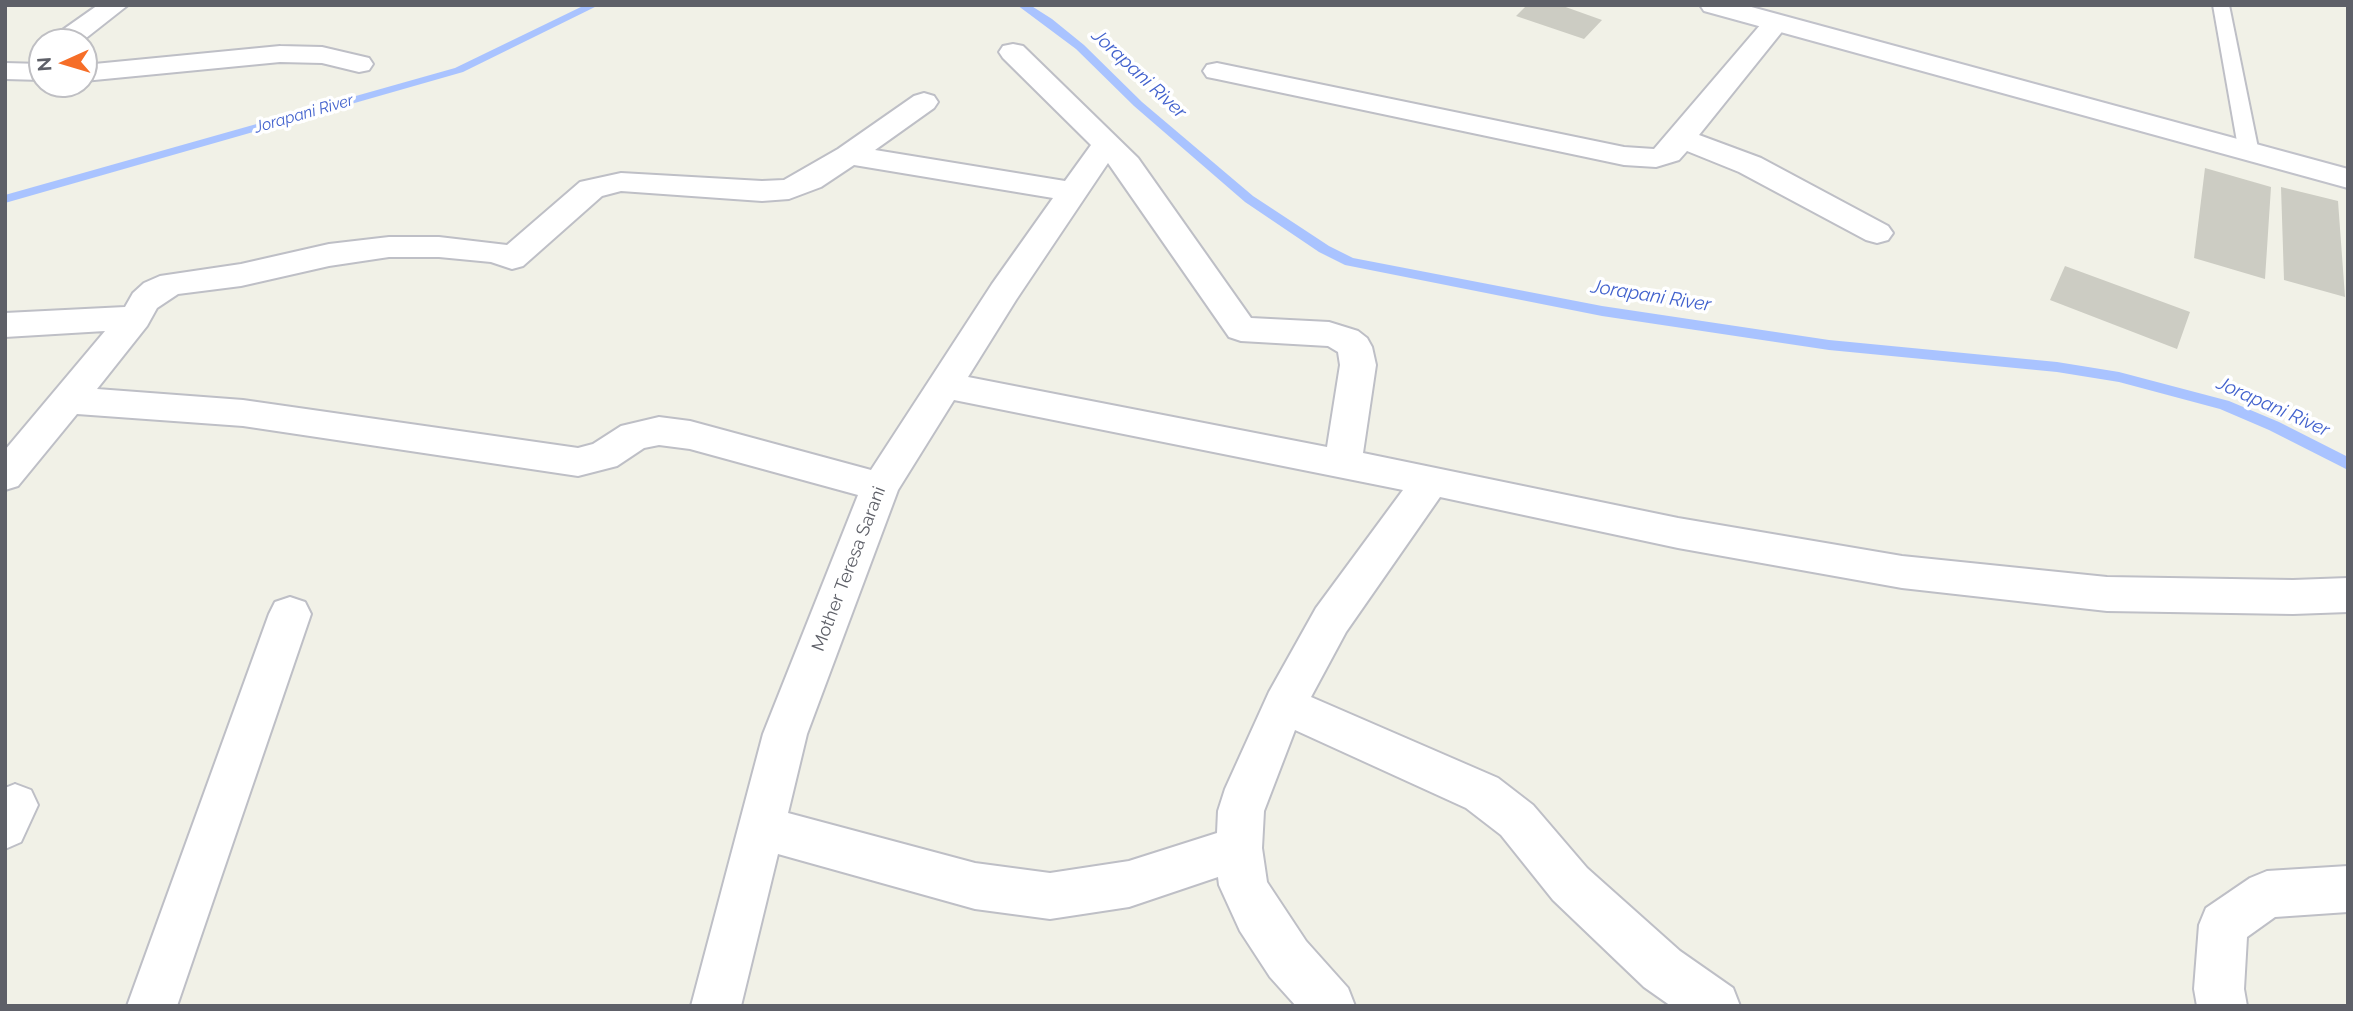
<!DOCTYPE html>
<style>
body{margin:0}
#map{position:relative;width:2353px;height:1011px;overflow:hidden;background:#f1f1e7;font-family:Raleway,sans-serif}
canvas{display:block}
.frame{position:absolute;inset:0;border:7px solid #5e6068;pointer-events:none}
.north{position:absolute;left:28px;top:28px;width:70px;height:70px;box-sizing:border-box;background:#fff;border:2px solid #bfbfc3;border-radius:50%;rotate:266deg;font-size:19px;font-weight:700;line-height:28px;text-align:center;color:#5e6068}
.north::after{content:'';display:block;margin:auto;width:24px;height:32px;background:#f66e28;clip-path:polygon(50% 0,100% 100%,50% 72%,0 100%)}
</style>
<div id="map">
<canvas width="2353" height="1011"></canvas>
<div class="frame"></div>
<div class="north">N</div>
</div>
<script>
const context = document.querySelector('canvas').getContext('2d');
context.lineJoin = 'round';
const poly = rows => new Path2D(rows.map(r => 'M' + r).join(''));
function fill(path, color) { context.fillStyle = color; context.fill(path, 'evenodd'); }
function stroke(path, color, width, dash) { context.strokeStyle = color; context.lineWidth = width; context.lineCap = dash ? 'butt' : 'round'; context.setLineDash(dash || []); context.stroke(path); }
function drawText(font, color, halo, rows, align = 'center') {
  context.font = font + ' Raleway,sans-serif'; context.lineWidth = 7; context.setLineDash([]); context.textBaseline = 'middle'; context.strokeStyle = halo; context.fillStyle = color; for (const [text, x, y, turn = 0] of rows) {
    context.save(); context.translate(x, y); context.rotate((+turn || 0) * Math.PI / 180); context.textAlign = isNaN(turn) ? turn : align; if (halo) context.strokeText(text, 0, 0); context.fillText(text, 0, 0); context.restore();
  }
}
fill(poly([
 [585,5,599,5,463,72,5,203,5,195,455,68,585,5],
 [1017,5,1030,5,1052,19,1084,45,1142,102,1253,196,1329,246,1353,258,1602,306,1829,340,2057,362,2119,372,2229,401,2279,422,2348,457,2348,470,2269,430,2220,409,2119,382,2057,372,1829,350,1602,316,1345,265,1319,252,1245,202,1134,106,1076,49,1017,5]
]), '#a9c3ff');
fill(poly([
 [1527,5,1560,5,1602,20,1584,39,1516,16],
 [2205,168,2271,187,2265,279,2194,258],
 [2281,187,2338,201,2345,297,2284,280],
 [2065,266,2190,312,2177,349,2050,300]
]), '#ccccc3');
const lane = poly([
 [2213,5,2229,5,2259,153,2256,157,2242,157,2239,153,2213,5]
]);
const street = poly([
 [98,5,128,5,81,42,50,42,54,36,98,5],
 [1776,15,1785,17,1789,23,1699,135,1761,158,1888,226,1893,233,1888,240,1877,243,1866,240,1739,172,1687,151,1679,160,1656,167,1624,165,1217,79,1207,77,1203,71,1207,65,1217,63,1624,147,1654,149,1767,17,1776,15],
 [1013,44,1023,46,1138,158,1251,318,1329,322,1358,331,1367,338,1372,347,1376,365,1363,453,1678,518,1902,556,2107,577,2293,580,2348,578,2348,612,2293,614,2107,611,1902,588,1678,548,1440,497,1346,632,1311,697,1498,778,1533,805,1587,868,1680,951,1733,988,1740,1006,1671,1006,1644,987,1553,900,1501,835,1466,808,1295,730,1264,811,1262,848,1267,882,1306,941,1348,988,1355,1006,1296,1006,1270,977,1240,931,1219,885,1218,877,1129,907,1050,919,975,909,778,854,741,1006,691,1006,763,734,858,495,690,449,659,445,644,448,617,466,578,476,243,426,77,414,18,486,5,490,5,450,105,331,5,337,5,313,125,307,133,293,144,283,160,276,241,264,329,244,389,237,439,237,507,245,580,182,621,173,762,181,784,180,838,149,914,96,924,93,934,96,938,102,934,108,875,150,1065,181,1091,145,1003,58,999,52,1003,46,1013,44],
 [1108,163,1229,337,1241,341,1328,346,1338,352,1340,365,1327,447,968,377,1016,300,1108,163],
 [854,165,1053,198,992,284,871,470,690,421,659,417,621,426,593,444,578,448,243,400,97,389,147,326,157,308,178,294,241,286,329,266,389,257,439,257,491,262,512,269,523,266,602,196,621,191,762,201,789,199,821,187,854,165],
 [954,400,1403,490,1316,608,1269,692,1225,789,1218,811,1217,833,1129,861,1050,873,975,863,788,813,807,734,898,490,954,400],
 [280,46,322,47,369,58,373,64,369,70,359,72,322,63,280,62,84,81,84,65,280,46],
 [5,63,42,64,42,80,5,79,5,63],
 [290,597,305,602,311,614,177,1006,127,1006,269,614,275,602,290,597],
 [15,784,31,790,38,805,21,842,5,849,5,788,15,784],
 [2348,866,2348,912,2275,917,2247,937,2244,989,2247,1006,2197,1006,2194,989,2199,925,2206,908,2250,878,2267,871,2348,866]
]);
const secondary = poly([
 [1700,5,1744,5,2348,169,2348,188,1704,11,1700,5]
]);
stroke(lane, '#bebfc6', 4);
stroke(street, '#bebfc6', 4);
stroke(secondary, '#c1c2ca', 4);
fill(lane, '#fff');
fill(street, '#fff');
fill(secondary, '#fff');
drawText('italic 16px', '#4161cd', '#fff', [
 ["Jorapani River",304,114,-16]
]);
drawText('18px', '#5e6068', '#fff', [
 ["Mother Teresa Sarani",849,569,-69]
]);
drawText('italic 19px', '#4161cd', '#fff', [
 ["Jorapani River",1139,74,43],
 ["Jorapani River",1651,296,9],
 ["Jorapani River",2273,407,24]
]);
</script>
